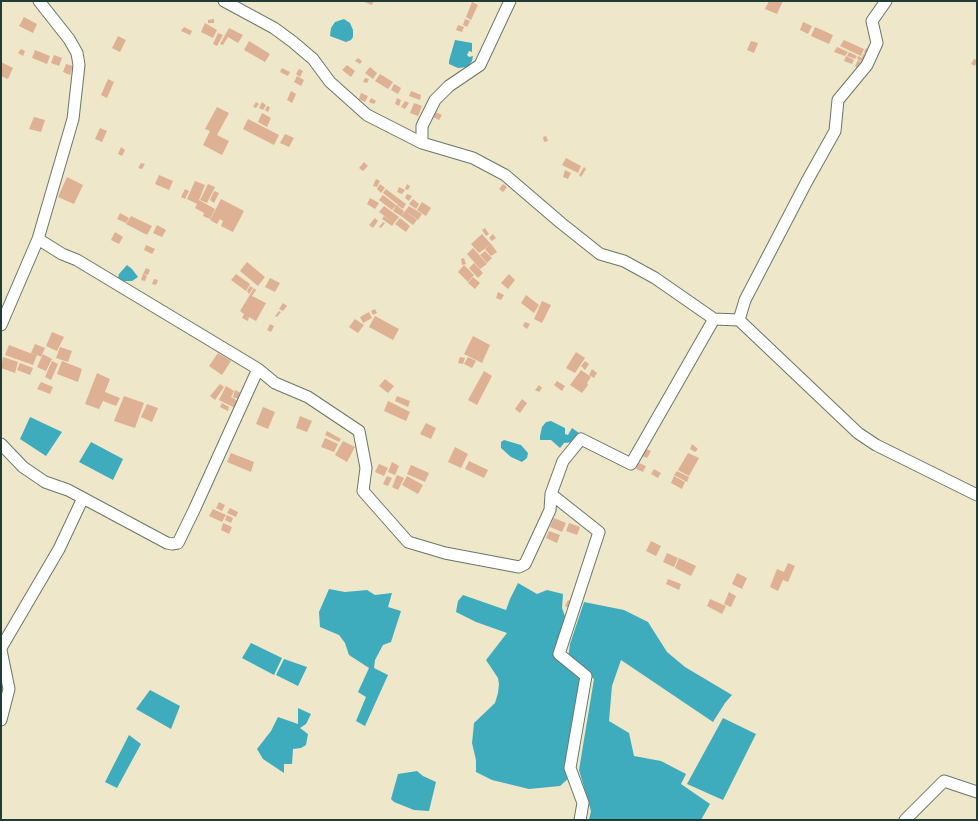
<!DOCTYPE html>
<style>
body{margin:0}
#map{position:relative;width:978px;height:821px;overflow:hidden;background:#eee7c9;font-family:Sriracha,sans-serif}
canvas{display:block}
.frame{position:absolute;inset:0;border:2px solid #1f3d34;pointer-events:none}
</style>
<div id="map">
<canvas width="978" height="821"></canvas>
<div class="frame"></div>
</div>
<script>
const context = document.querySelector('canvas').getContext('2d');
context.lineJoin = 'round';
function fill(path, color) { context.fillStyle = color; context.fill(path, 'evenodd'); }
const poly = rows => new Path2D(rows.map(r => 'M' + r).join(''));
function stroke(path, color, width, dash) { context.strokeStyle = color; context.lineWidth = width; context.lineCap = dash ? 'butt' : 'round'; context.setLineDash(dash || []); context.stroke(path); }
fill(poly([
 [344,19,350,23,353,30,353,37,351,40,346,42,330,36,331,28,335,22],
 [455,40,472,43,472,52,469,51,467,55,469,57,473,56,472,61,468,67,458,68,449,64,449,61],
 [127,265,132,269,138,277,132,281,121,281,118,278,119,274],
 [30,417,62,432,46,456,20,439],
 [551,421,565,428,565,434,568,435,572,428,579,433,574,442,564,443,560,448,551,440,540,440,540,436,542,427,546,422],
 [504,440,521,445,528,453,527,458,522,462,511,457,501,448,501,442],
 [91,442,123,459,113,480,79,462],
 [518,583,537,594,547,590,563,594,562,608,568,625,558,657,576,674,585,684,570,777,560,786,529,789,492,780,476,772,476,760,472,743,474,723,495,703,498,693,499,684,498,678,486,660,507,633,476,622,456,612,458,601,463,595,506,610,510,599],
 [329,589,345,592,367,590,375,595,392,593,388,607,401,611,391,642,383,645,375,660,374,668,388,675,365,726,356,721,366,697,358,692,369,668,349,655,345,643,339,635,320,627,319,612],
 [584,602,624,610,648,622,667,652,685,667,732,695,725,703,713,722,621,660,612,686,609,721,629,733,634,756,661,761,686,774,681,784,710,804,701,820,589,820,591,811,579,770,594,679,568,658,570,644],
 [251,643,282,658,274,675,242,658],
 [284,659,307,667,298,686,276,675],
 [150,690,180,706,171,729,136,709],
 [298,708,311,714,306,724,300,728,308,734,306,745,301,748,293,749,292,764,284,764,284,773,263,759,257,749,271,731,278,717,298,724],
 [723,718,756,734,723,800,687,784],
 [129,735,141,744,117,788,105,782],
 [417,771,423,776,436,782,429,811,414,810,394,802,391,799,398,774]
]), '#3facbd');
fill(poly([
 [362,1,371,1,373,2,372,5],
 [769,1,783,1,777,14,765,9],
 [472,2,478,5,471,20,466,17],
 [24,17,37,24,33,33,19,26],
 [214,19,214,23,208,23,208,20],
 [465,19,470,21,467,27,463,25],
 [803,22,812,26,808,34,800,30],
 [205,23,217,30,213,38,201,32],
 [458,25,464,27,462,32,456,30],
 [184,27,192,31,190,35,181,31],
 [815,27,833,35,829,44,811,36],
 [229,28,243,35,238,43,228,37,223,45,220,44],
 [218,33,223,35,217,46,213,44],
 [118,36,126,40,120,52,112,48],
 [844,40,864,49,861,56,840,46],
 [249,41,270,54,265,62,244,50],
 [751,41,758,43,754,53,747,50],
 [837,47,848,52,845,56,834,52],
 [866,48,871,50,869,55,864,53],
 [21,49,25,51,23,56,18,53],
 [35,50,50,56,47,64,32,58],
 [849,52,857,56,855,59,847,56],
 [863,54,867,55,863,62,857,59,858,56,862,58],
 [54,55,62,58,59,66,51,63],
 [846,56,854,60,852,64,844,61],
 [358,58,362,61,360,64,355,61],
 [974,59,977,60,975,66,971,64],
 [858,60,861,62,858,68,855,66],
 [1,62,13,68,8,79,1,76],
 [66,64,73,66,70,75,63,72],
 [347,65,355,71,351,77,342,70],
 [370,67,377,73,373,79,365,73],
 [282,68,290,72,288,76,280,72],
 [299,69,303,71,300,77,296,74],
 [380,74,393,82,388,89,375,81],
 [297,76,304,80,301,86,294,82],
 [365,78,369,79,367,83,363,82],
 [108,79,114,82,107,98,101,95],
 [394,84,401,88,398,94,391,90],
 [291,91,296,94,292,103,287,100],
 [411,91,421,95,420,100,409,96],
 [361,93,368,96,365,102,359,99],
 [371,98,376,101,374,104,369,102],
 [397,98,401,100,399,106,395,104],
 [405,101,409,103,405,109,401,107],
 [256,102,259,104,256,108,253,107],
 [262,102,266,105,263,110,259,108],
 [414,103,422,106,418,116,410,113],
 [267,106,270,107,268,112,265,110],
 [217,107,229,113,217,135,229,141,222,155,203,145,210,131,205,129],
 [433,111,442,115,439,120,431,116],
 [262,113,271,118,267,127,258,122],
 [34,117,45,120,41,132,29,129],
 [248,119,279,135,274,145,243,129],
 [100,128,107,131,102,142,95,139],
 [285,134,294,138,289,147,280,143],
 [546,136,548,141,544,142,543,137],
 [121,147,125,150,122,156,118,154],
 [566,158,581,166,578,173,562,165],
 [364,162,368,166,363,171,359,168],
 [141,163,145,164,142,169,138,168],
 [584,167,586,169,581,177,579,175],
 [565,170,571,173,568,179,563,177],
 [159,175,173,181,169,190,155,184],
 [67,177,83,185,74,204,58,197],
 [376,179,380,181,377,187,373,186],
 [195,181,205,185,199,200,215,209,210,219,203,216,204,213,195,208,197,204,187,199],
 [208,184,215,187,207,203,200,200],
 [380,184,385,188,381,193,377,189],
 [407,184,410,186,408,190,405,189],
 [503,184,507,187,503,192,499,189],
 [399,187,405,190,402,194,397,192],
 [185,189,189,191,185,199,181,197],
 [386,189,406,204,403,209,397,205,398,203,397,204,383,193],
 [214,191,219,193,214,203,210,200],
 [407,194,412,196,409,201,405,198],
 [383,195,396,205,392,210,379,200],
 [370,198,379,203,375,209,367,204],
 [221,199,244,211,233,232,221,226,223,221,220,219,217,224,210,220],
 [413,199,419,204,416,209,409,204],
 [422,202,431,208,426,216,417,210],
 [396,205,404,211,401,216,393,211],
 [384,206,399,217,394,223,379,212],
 [409,206,422,214,418,220,405,211],
 [405,211,417,220,413,225,401,216],
 [120,213,129,218,126,223,117,219],
 [131,216,152,226,147,235,126,224],
 [384,216,394,223,392,226,382,219],
 [375,218,378,221,373,228,369,225],
 [400,218,410,226,406,232,395,224],
 [383,222,385,223,381,228,379,227],
 [157,225,166,230,162,237,153,233],
 [485,228,489,234,486,236,482,230],
 [115,232,123,237,119,244,111,240],
 [482,234,491,244,479,253,471,244],
 [493,234,496,238,492,241,489,238],
 [491,244,497,252,491,256,485,249],
 [146,245,155,249,152,254,144,250],
 [473,248,487,264,480,269,467,254],
 [485,251,492,258,487,263,480,255],
 [464,258,466,264,462,265,461,259],
 [247,262,265,277,258,286,240,271],
 [474,263,483,273,478,278,469,268],
 [464,265,474,275,468,282,458,272],
 [146,268,150,270,148,275,143,274],
 [143,274,147,276,145,281,141,280],
 [236,274,250,284,246,291,231,280],
 [509,274,515,280,508,289,501,283],
 [473,277,480,283,475,289,468,283],
 [270,278,280,283,275,292,265,287],
 [154,279,158,280,156,285,152,284],
 [250,286,253,288,249,294,247,291],
 [254,288,256,290,252,296,266,303,256,321,249,317,248,321,242,318,244,314,240,311],
 [498,292,504,295,501,300,496,298],
 [526,295,539,305,534,313,521,303],
 [542,301,551,305,542,323,534,319],
 [283,303,287,306,283,311,279,309],
 [375,309,377,313,373,315,371,311],
 [279,311,281,312,277,317,275,316],
 [369,312,372,318,363,323,360,317],
 [375,316,399,329,393,340,369,327],
 [355,319,364,325,358,333,349,327],
 [525,322,530,324,527,329,523,326],
 [270,324,274,326,271,332,267,330],
 [52,332,64,337,57,351,46,346],
 [473,336,490,345,482,363,464,354],
 [35,344,45,348,41,357,37,355,33,365,5,355,9,345,35,355,31,353],
 [60,347,72,351,68,362,56,358],
 [576,352,585,358,575,373,566,368],
 [218,353,231,361,222,375,209,366],
 [43,354,52,359,46,371,37,367],
 [3,357,18,362,15,373,1,368],
 [460,357,465,358,463,364,458,363],
 [468,357,476,361,472,368,464,364],
 [52,361,58,364,51,380,45,377],
 [62,361,82,369,78,382,57,374],
 [585,361,589,364,585,370,581,366],
 [20,363,33,368,30,375,17,370],
 [592,369,597,373,594,378,589,375],
 [581,370,591,377,587,383,588,385,582,393,570,385],
 [484,371,492,376,477,405,468,400],
 [97,373,110,379,105,392,120,398,116,406,103,401,99,409,85,404],
 [385,379,394,386,388,393,379,386],
 [557,381,565,386,562,391,554,385],
 [41,382,53,387,50,394,37,389],
 [220,384,224,387,215,400,210,396],
 [539,385,542,388,539,392,535,390],
 [226,386,234,391,231,397,238,401,235,408,219,400],
 [235,390,241,393,238,399,233,397],
 [124,396,144,403,135,428,114,421],
 [397,396,410,401,408,407,395,401],
 [522,399,527,403,520,413,515,409],
 [388,401,410,412,406,421,384,411],
 [222,403,229,407,228,411,220,407],
 [147,404,158,408,152,422,141,417],
 [263,407,275,412,268,429,256,424],
 [300,416,312,421,307,432,296,428],
 [426,423,436,428,431,439,420,434],
 [327,431,341,439,339,442,325,435],
 [325,438,338,444,334,452,321,447],
 [343,441,355,447,347,462,335,455],
 [692,444,698,449,695,452,690,449],
 [455,447,468,454,461,468,448,462],
 [646,449,651,451,647,458,642,456],
 [231,453,254,462,251,472,227,462],
 [688,453,699,458,689,476,678,470],
 [469,461,488,470,484,478,465,469],
 [392,462,399,466,395,475,388,472],
 [639,463,646,466,643,472,636,469],
 [379,464,388,468,384,476,375,472],
 [411,465,429,473,425,482,407,474],
 [654,469,661,473,658,478,651,474],
 [677,471,689,477,687,482,674,475],
 [397,475,404,478,398,490,392,487],
 [387,476,392,478,388,486,383,484],
 [407,476,423,485,418,494,402,485],
 [674,476,685,482,682,489,671,483],
 [219,502,225,505,222,511,216,508],
 [230,508,238,512,236,517,227,513],
 [213,509,226,515,222,522,209,516],
 [227,515,233,518,231,523,225,520],
 [554,518,566,523,562,532,550,527],
 [223,523,232,527,229,534,221,530],
 [569,523,580,527,577,535,566,531],
 [549,531,560,535,557,543,546,538],
 [651,541,661,546,656,556,646,551],
 [667,553,678,558,674,567,663,562],
 [679,558,696,566,691,576,675,568],
 [788,563,795,566,788,582,783,580,778,591,770,587,777,569,784,572],
 [737,573,747,578,742,589,732,584],
 [668,579,681,584,679,590,666,584],
 [729,592,736,596,731,607,724,604],
 [710,599,726,606,722,614,707,606],
 [568,600,574,603,571,609,565,606]
]), '#deb194');
const minor = poly([
 [224,1,274,28,293,42,313,59,330,82,367,115,422,143,473,158,505,175,561,223,600,254,624,261,655,278,714,319],
 [422,143,422,126,435,100,449,86,480,65,510,1],
 [739,320,858,433,876,445,977,495],
 [1,325,38,239,73,119,79,65,77,53,69,39,39,1],
 [258,369,275,383,308,397,359,431,366,468,363,491,408,542,445,553,519,567,525,564,550,510,551,494],
 [1,444,23,467,45,482,68,490,167,543,172,544,178,543,195,508,258,369,77,260,62,254,38,239],
 [1,648,59,549,83,498],
 [1,650,9,689,1,720],
 [580,820,583,803,570,768,586,676,559,654,599,532,551,494,563,461,581,439,631,464,714,319,739,320,745,300,807,181,835,131,838,100,867,65,877,43,872,21,886,1],
 [905,820,944,781,977,792]
]);
stroke(minor, '#677868', 13);
stroke(minor, '#fff', 11);
</script>
